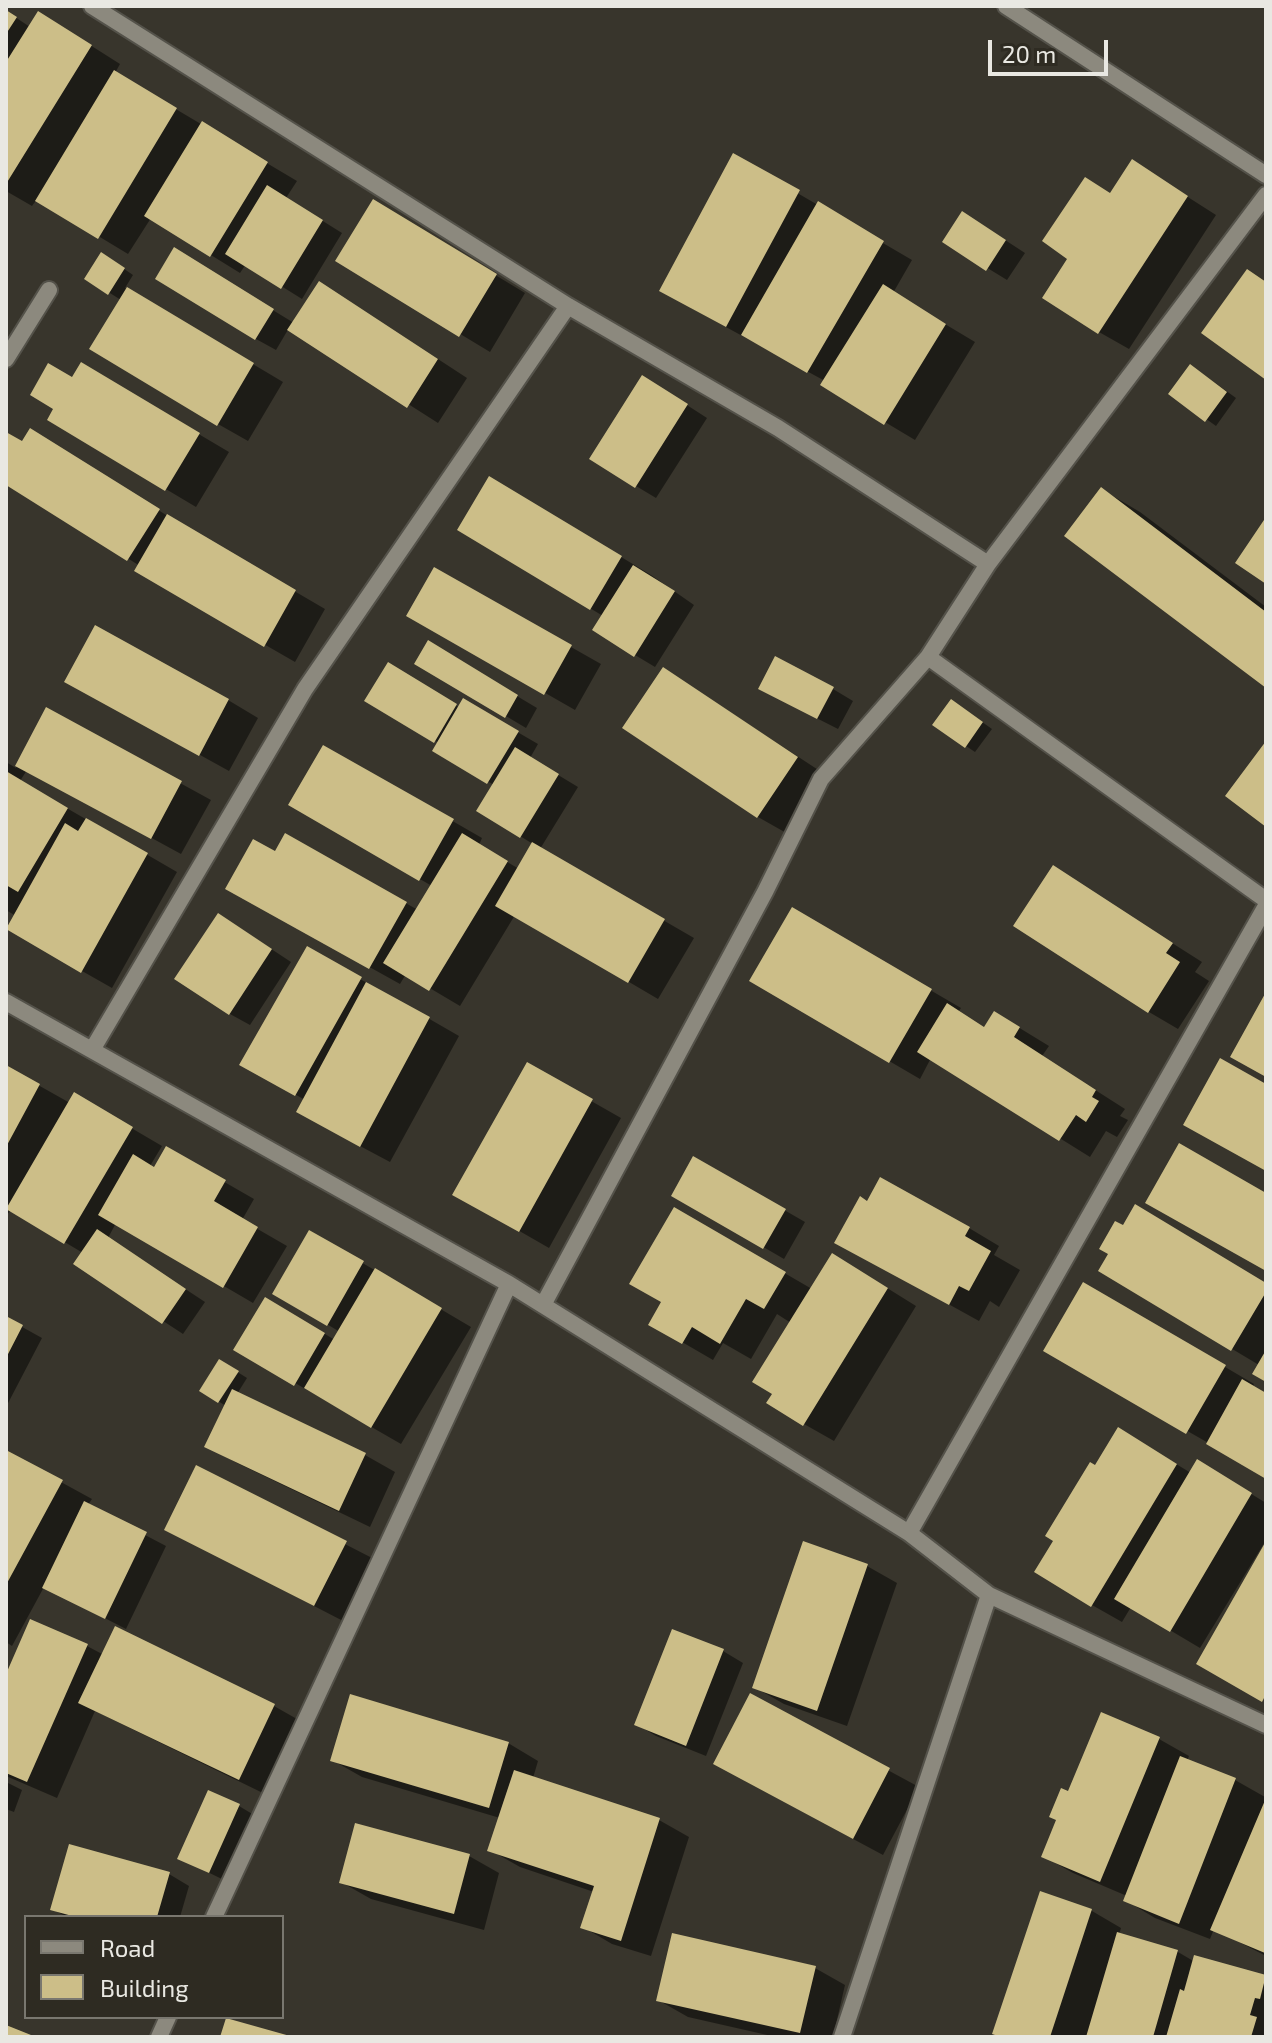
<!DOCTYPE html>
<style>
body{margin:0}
#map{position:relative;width:1272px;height:2043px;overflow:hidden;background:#38352c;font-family:"Exo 2",sans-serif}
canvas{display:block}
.frame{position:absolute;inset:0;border:8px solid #e9e8e2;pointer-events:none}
.legend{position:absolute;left:24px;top:1915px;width:260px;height:104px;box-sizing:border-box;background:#2e2b22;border:2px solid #79776f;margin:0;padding:10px 14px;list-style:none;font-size:24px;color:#e9e8e2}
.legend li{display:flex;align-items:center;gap:16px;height:40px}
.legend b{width:40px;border:2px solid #79776f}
.scale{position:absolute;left:988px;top:40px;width:120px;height:36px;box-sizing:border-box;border:4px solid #e9e8e2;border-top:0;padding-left:10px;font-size:24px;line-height:28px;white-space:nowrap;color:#e9e8e2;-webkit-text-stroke:6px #2e2b22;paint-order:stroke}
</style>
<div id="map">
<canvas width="1272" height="2043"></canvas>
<div class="frame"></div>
<ul class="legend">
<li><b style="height:10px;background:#8c897e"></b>Road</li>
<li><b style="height:22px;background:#ccbe88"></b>Building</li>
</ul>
<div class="scale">20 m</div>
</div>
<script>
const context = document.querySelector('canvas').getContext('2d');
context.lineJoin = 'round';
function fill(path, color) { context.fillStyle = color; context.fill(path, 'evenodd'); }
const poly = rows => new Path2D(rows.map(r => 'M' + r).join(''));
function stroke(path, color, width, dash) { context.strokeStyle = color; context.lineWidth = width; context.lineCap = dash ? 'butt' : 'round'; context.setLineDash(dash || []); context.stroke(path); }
fill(poly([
 [6,11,30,27,68,31,120,64,115,73,297,181,286,198,342,233,302,299,246,264,240,273,151,218,128,254,37,199,32,206,6,191],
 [734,156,912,260,893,293,975,342,915,440,823,385,825,381,691,308],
 [1133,162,1216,215,1129,349,1099,332,1111,195],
 [403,219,525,293,490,352,338,260],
 [982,225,1025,253,1007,280,945,242],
 [111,260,133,275,125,288,283,382,248,441,218,424,121,300,86,278],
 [194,262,294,323,349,301,467,378,438,423,289,328,276,350,256,339],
 [82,365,229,452,196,507,50,420],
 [1200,372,1236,398,1216,426,1170,393],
 [662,389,707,418,656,498,636,486],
 [6,435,23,444,61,448,188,529,325,609,295,662,137,571,140,566,6,482],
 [1101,489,1140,512,1266,607,1266,686],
 [520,496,651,575,694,605,655,667,635,655,603,616,459,529],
 [435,570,601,664,575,710,409,615],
 [428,643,537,708,526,728,417,663],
 [388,665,460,708,464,701,538,744,530,758,578,787,540,849,694,938,658,999,515,915,460,1006,406,974,400,984,258,905,276,854,286,836,418,910,432,886,291,805,324,747,482,838,479,845,519,869,533,844,479,811,494,785,435,750,439,743,367,700],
 [664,669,826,775,788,834,758,817],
 [833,689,853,701,838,729,781,700],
 [97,698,228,700,258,718,229,771],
 [961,707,992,729,975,752,966,746],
 [47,710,211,800,181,854,27,770,20,781,177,872,112,988,8,929,16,916,6,910,6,762,16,768],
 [1054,868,1202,962,1195,972,1209,981,1178,1029,1149,1012],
 [793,910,961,1008,958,1012,985,1028,995,1013,1049,1046,1042,1056,1125,1109,1120,1116,1128,1120,1117,1137,1106,1131,1090,1157,931,1058,920,1079,752,981],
 [238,927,291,962,250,1025,230,1014],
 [308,949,459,1036,390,1162,328,1129,305,1100,242,1064],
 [528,1065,621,1118,549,1248,455,1194],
 [6,1067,70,1103,75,1095,162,1146,150,1166,155,1169,167,1149,254,1199,242,1220,287,1246,253,1303,116,1223,108,1238,205,1302,183,1334,76,1264,83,1253,11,1210,6,1216],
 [694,1158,805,1222,784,1259,674,1195],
 [868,1203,969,1228,999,1246,994,1255,1020,1270,999,1307,990,1301,979,1321,867,1259],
 [674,1209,812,1289,863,1273,916,1306,834,1441,804,1424,775,1393,791,1323,777,1314,751,1359,723,1343,713,1360,651,1324,664,1302],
 [1124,1228,1266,1285,1266,1380,1259,1365,1100,1270],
 [310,1232,471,1327,401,1444,236,1349,266,1299,335,1340,340,1332,275,1293],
 [1084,1284,1254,1384,1252,1388,1266,1395,1266,1476,1046,1350],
 [6,1318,42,1338,6,1407],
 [220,1361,247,1378,237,1394,365,1455,395,1472,370,1527,237,1463,207,1446,226,1406,202,1391],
 [1148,1447,1191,1473,1227,1479,1266,1503,1266,1540,1200,1648,1131,1607,1122,1622,1092,1605,1096,1467],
 [6,1452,92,1499,88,1505,166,1546,126,1629,44,1587,12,1646,6,1642],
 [197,1468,376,1560,345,1622,167,1530],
 [867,1566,897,1583,847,1726,784,1704,754,1687],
 [116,1629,274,1706,304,1723,269,1796,95,1711,57,1798,6,1776,6,1679,87,1646,104,1655],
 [673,1631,723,1651,743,1663,706,1756,656,1736,636,1724],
 [751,1696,919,1787,883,1855,745,1781],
 [1102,1714,1159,1739,1189,1756,1187,1761,1235,1780,1265,1797,1266,1956,1214,1929,1210,1939,1155,1918,1125,1900,1127,1896,1073,1873,1043,1856],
 [508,1743,538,1761,533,1778,659,1820,689,1837,651,1956,612,1944,583,1927,594,1892,520,1867,490,1850,500,1818,362,1777,332,1760],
 [6,1782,22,1790,14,1812,6,1809],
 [239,1806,259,1818,230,1883,179,1858],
 [469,1856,499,1873,484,1930,371,1899,341,1882],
 [169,1874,189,1886,180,1917,67,1917,52,1909],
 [1041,1894,1092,1911,1121,1928,1119,1935,1178,1952,1195,1962,1196,1957,1266,1977,1266,2037,1001,2037],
 [815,1968,845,1985,833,2037,776,2037,688,2017,658,2000]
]), '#0007');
fill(poly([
 [6,10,17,17,6,34],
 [38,11,92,45,6,184,6,62],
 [114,70,177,108,98,239,35,201],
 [202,121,268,162,210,257,144,216],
 [733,153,800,190,726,327,659,291],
 [1132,159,1188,196,1098,334,1042,298,1067,259,1042,241,1085,177,1110,193],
 [267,185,323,220,281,289,225,254],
 [373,199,497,274,459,337,335,261],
 [818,201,884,241,807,373,741,335],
 [962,211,1006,240,986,271,942,242],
 [174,247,274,309,255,340,155,279],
 [101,252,125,268,108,295,84,279],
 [1247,269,1266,282,1266,380,1201,333],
 [319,281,438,359,407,408,287,330],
 [883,284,946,324,884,425,820,385],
 [127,287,254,363,217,426,89,349],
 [81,362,200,433,165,491,47,420,53,409,30,395,48,363,72,377],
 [1190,364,1227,392,1205,422,1168,394],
 [642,375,688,404,635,488,589,459],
 [30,428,160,509,127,561,6,485,6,432,22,441],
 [489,476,622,556,590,610,457,530],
 [1101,487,1266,612,1266,688,1064,536],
 [167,514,296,590,264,647,134,571],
 [1266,517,1266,584,1235,563],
 [633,565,675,591,634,657,592,630],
 [434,567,572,645,544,695,406,616],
 [95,625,229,699,199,756,64,682],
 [428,640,518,695,505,718,414,664],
 [775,656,834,687,817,719,758,689],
 [388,662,457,704,434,743,364,701],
 [663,667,798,757,757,818,622,728],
 [463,698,519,731,487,784,432,751],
 [951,699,983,722,965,748,932,725],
 [46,707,182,781,151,839,15,766],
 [1266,741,1266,827,1225,796],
 [323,745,454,819,419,881,288,805],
 [515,747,559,774,520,838,476,811],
 [6,771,68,808,18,892,6,885],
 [86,818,148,853,81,973,6,929,65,823,78,831],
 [285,833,407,902,369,969,225,889,253,839,275,851],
 [462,833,508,861,429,991,383,963],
 [532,842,665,919,628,983,495,906],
 [1053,865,1173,943,1166,953,1180,962,1148,1013,1013,926],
 [792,907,932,989,889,1063,749,981],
 [218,913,272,949,229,1015,174,979],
 [307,946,362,977,295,1096,239,1065],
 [366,982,430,1017,360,1147,296,1112],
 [1266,992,1266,1077,1230,1057],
 [947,1003,984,1027,994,1011,1020,1027,1014,1037,1096,1090,1092,1097,1099,1101,1086,1122,1076,1115,1059,1141,917,1052],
 [1220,1058,1266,1084,1266,1171,1183,1125],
 [527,1062,593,1099,519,1232,452,1195],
 [6,1065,40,1084,6,1147],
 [74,1092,133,1127,64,1244,6,1209],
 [1179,1143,1266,1193,1266,1271,1145,1203],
 [166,1146,226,1180,214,1201,258,1227,223,1288,98,1215,133,1154,154,1167],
 [693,1156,786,1209,763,1249,671,1196],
 [880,1177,970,1227,965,1236,991,1251,969,1291,959,1286,949,1305,834,1243,860,1196,867,1201],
 [1135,1204,1266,1283,1266,1292,1231,1351,1098,1271,1108,1254,1099,1249,1115,1221,1123,1225],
 [674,1207,786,1272,764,1309,746,1299,720,1344,692,1327,682,1344,648,1325,661,1302,629,1284],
 [97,1229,186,1289,162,1324,73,1264],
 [309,1230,364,1261,327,1326,272,1294],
 [832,1253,888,1288,803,1426,766,1403,772,1394,752,1382],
 [375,1268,442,1308,371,1428,304,1388],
 [1083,1282,1226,1365,1186,1434,1043,1351],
 [265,1297,325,1333,294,1386,233,1350],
 [6,1316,23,1325,6,1358],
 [1266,1350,1266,1382,1252,1374],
 [219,1359,239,1371,218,1403,199,1391],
 [1242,1379,1266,1393,1266,1479,1206,1444],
 [232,1389,366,1453,339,1511,204,1447],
 [1118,1427,1177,1464,1091,1607,1034,1572,1053,1541,1045,1536,1090,1462,1095,1465],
 [6,1450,63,1480,6,1585],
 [1197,1459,1252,1493,1170,1632,1114,1599],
 [196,1465,347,1541,314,1606,164,1530],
 [84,1501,147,1532,105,1619,42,1588],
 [803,1541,868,1564,817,1711,752,1688],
 [1266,1541,1266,1694,1262,1702,1196,1664],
 [30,1619,88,1644,27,1782,6,1773,6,1674],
 [115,1626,275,1704,239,1780,78,1703],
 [672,1629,724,1649,686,1746,634,1725],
 [750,1693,890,1768,853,1839,713,1764],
 [350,1694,509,1742,489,1808,330,1761],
 [1101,1712,1160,1737,1100,1882,1041,1857,1056,1820,1049,1817,1061,1788,1068,1791],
 [1180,1756,1236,1778,1179,1924,1123,1901],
 [514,1770,660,1818,621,1941,580,1928,594,1886,487,1851],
 [208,1790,240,1804,209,1873,177,1859],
 [1266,1798,1266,1949,1265,1953,1210,1930],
 [355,1823,470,1854,454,1914,339,1883],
 [69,1844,170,1872,157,1917,76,1917,50,1910],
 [1040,1891,1092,1909,1050,2037,1001,2037,992,2034],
 [1117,1932,1178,1950,1153,2037,1086,2037],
 [672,1933,816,1966,800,2033,656,2001],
 [1194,1955,1266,1975,1260,1999,1255,1998,1250,2015,1257,2017,1251,2037,1166,2037,1180,1989,1184,1991],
 [226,2018,290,2036,290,2037,220,2037],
 [6,2025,36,2037,6,2037]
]), '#ccbe88');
const minor = poly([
 [92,6,568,306,778,428,988,564,1266,195],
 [1006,6,1266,175],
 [6,359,49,290],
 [928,657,1266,900],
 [6,1002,509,1284,909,1533,989,1595,1266,1725],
 [92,1050,305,689,568,306],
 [543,1305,765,892,821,779,928,657,988,564],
 [909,1533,1266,906],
 [214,1917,509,1284],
 [159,2037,168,2017],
 [842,2037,989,1595]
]);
stroke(minor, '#54524a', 20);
stroke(minor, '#8c897e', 16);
</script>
